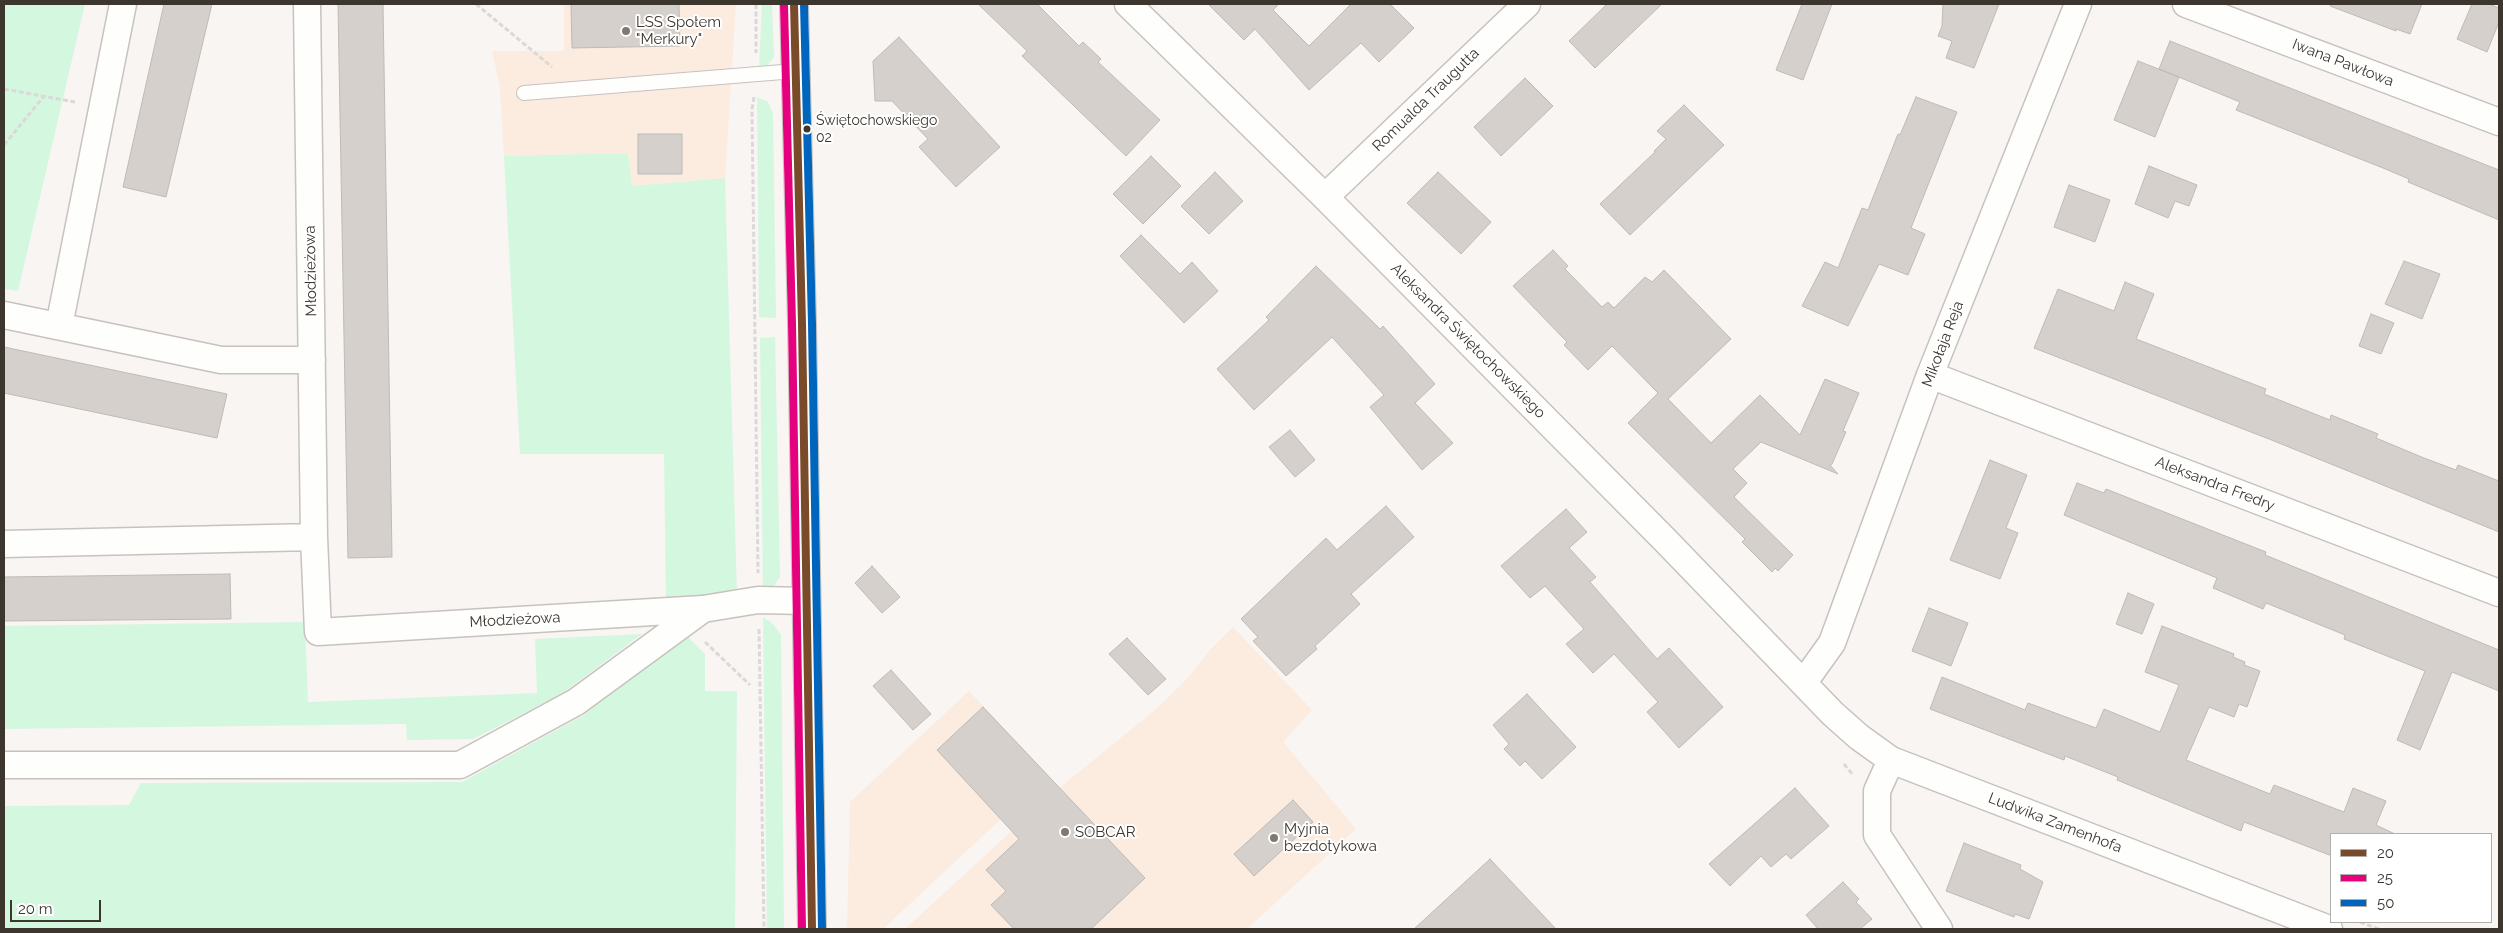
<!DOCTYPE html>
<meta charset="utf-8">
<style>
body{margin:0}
#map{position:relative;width:2503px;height:933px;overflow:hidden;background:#f8f5f2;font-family:Raleway,sans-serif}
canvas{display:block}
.frame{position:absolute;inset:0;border:5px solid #3d362f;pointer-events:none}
.legend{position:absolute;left:2330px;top:833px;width:162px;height:90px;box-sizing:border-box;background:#fff;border:1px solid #b1afac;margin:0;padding:6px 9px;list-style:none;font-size:15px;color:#3d362f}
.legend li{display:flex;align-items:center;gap:10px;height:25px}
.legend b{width:25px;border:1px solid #b1afac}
.scale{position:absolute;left:10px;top:900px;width:91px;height:22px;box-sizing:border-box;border:2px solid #3d362f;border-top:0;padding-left:6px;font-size:15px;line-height:18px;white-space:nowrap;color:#3d362f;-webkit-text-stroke:4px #fff;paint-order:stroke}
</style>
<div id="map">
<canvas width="2503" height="933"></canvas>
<div class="frame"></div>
<ul class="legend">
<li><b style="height:6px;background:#7a4b2a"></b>20</li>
<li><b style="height:6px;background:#e5007d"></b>25</li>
<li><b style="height:6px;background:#0065bd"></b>50</li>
</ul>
<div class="scale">20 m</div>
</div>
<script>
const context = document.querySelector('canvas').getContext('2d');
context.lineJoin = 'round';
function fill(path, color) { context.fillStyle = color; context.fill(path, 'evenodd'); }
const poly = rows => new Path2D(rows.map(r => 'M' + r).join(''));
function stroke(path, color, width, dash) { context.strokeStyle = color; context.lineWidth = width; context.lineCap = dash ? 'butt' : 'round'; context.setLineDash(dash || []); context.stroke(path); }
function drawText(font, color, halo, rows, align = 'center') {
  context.font = font + ' Raleway,sans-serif'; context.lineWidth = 4; context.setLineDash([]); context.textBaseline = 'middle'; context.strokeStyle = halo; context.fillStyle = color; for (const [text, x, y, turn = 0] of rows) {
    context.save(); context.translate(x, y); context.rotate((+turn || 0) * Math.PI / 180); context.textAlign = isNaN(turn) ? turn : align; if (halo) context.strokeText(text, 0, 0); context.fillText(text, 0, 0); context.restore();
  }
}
fill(poly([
 [564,4,736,4,725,178,632,186,628,153,504,156,500,88,492,51,564,51],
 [1233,627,1312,710,1283,742,1356,829,1247,929,905,929,1052,794,1155,710,1186,680,1210,650],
 [969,691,1048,775,883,929,847,929,850,802]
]), '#fcecdf');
fill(poly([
 [4,4,85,4,18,291,4,289],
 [762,4,772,4,774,57,766,67,759,67],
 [757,97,768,102,773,114,776,318,759,317],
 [628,153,632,186,725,178,737,595,666,599,664,454,520,454,504,156],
 [775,337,780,576,773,588,763,593,760,338],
 [763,617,773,624,781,635,784,929,767,929],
 [305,622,308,702,537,693,535,639,642,634,560,695,473,739,407,740,406,724,4,729,4,626],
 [687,636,705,654,705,691,737,691,735,929,4,929,4,806,129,805,141,783,462,782,582,716]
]), '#d4f7e0');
const building = poly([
 [164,4,212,4,166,197,123,187,164,4],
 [338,4,383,4,392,557,348,558,338,4],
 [571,4,679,4,680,46,572,48,571,4],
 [978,4,1037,4,1079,46,1083,42,1101,59,1098,62,1160,120,1126,156,1022,56,1027,51,978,4],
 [1208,4,1279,4,1273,10,1309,46,1351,4,1390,4,1414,28,1379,62,1361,43,1309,90,1255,29,1244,40,1208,4],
 [1607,4,1662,4,1595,68,1569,41,1607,4],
 [1802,4,1832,4,1803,80,1776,70,1802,4],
 [1943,4,1999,4,1974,68,1946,58,1952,41,1938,36,1942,26,1943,4],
 [2331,4,2422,4,2410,34,2396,29,2396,31,2330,6,2331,4],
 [2472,4,2489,4,2499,8,2499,22,2487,52,2457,39,2472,4],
 [899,37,1000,147,956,187,919,147,928,139,892,101,875,101,873,61,899,37],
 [2170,41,2499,170,2499,220,2408,182,2409,179,2383,168,2236,110,2240,102,2159,69,2170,41],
 [2138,61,2179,77,2155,137,2114,120,2138,61],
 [1525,78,1553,106,1501,156,1474,127,1525,78],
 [1916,97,1957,112,1911,228,1925,234,1908,275,1879,264,1848,326,1802,306,1825,262,1838,268,1862,208,1868,210,1898,134,1900,135,1916,97],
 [1684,105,1724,145,1630,235,1600,204,1655,152,1654,151,1666,139,1657,131,1684,105],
 [638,134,682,134,682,174,638,174,638,134],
 [1151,156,1181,186,1143,224,1113,194,1151,156],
 [2149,166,2197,185,2189,206,2175,201,2168,218,2135,204,2149,166],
 [1215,172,1243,201,1209,234,1181,206,1215,172],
 [1438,172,1491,222,1461,254,1407,203,1438,172],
 [2069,185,2110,200,2095,242,2054,227,2069,185],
 [1141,235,1180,274,1192,262,1218,291,1184,323,1120,256,1141,235],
 [1553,250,1568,266,1565,269,1602,307,1608,302,1614,308,1645,277,1652,282,1664,270,1731,339,1668,399,1711,443,1760,395,1800,435,1825,379,1859,393,1843,431,1846,432,1832,464,1830,465,1838,474,1761,442,1733,469,1747,483,1734,497,1793,555,1778,571,1775,568,1772,572,1742,542,1745,539,1628,423,1658,393,1612,346,1588,370,1564,345,1567,342,1513,286,1553,250],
 [2404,261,2440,274,2422,319,2385,304,2404,261],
 [1316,266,1380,329,1383,326,1435,384,1415,403,1453,443,1422,470,1370,407,1384,395,1332,337,1254,410,1217,369,1269,320,1266,317,1316,266],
 [2125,282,2154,294,2136,339,2266,389,2264,394,2330,420,2331,415,2378,434,2376,438,2424,458,2456,470,2458,465,2499,481,2499,532,2269,439,2034,348,2058,289,2114,311,2125,282],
 [2371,314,2394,323,2381,354,2359,346,2371,314],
 [4,347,227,394,217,438,4,393,4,347],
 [1290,430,1315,460,1295,477,1269,447,1290,430],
 [1990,460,2027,475,2006,528,2018,533,2000,579,1950,560,1990,460],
 [2077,483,2104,493,2106,489,2266,552,2265,555,2499,650,2499,691,2452,672,2420,750,2397,740,2425,671,2344,639,2345,635,2266,603,2263,609,2213,588,2217,578,2064,515,2077,483],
 [1386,506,1414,537,1351,594,1360,604,1315,646,1317,649,1286,676,1253,641,1258,637,1241,619,1326,538,1337,550,1386,506],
 [1566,509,1587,532,1569,548,1596,577,1590,582,1657,659,1669,648,1723,707,1679,748,1647,712,1658,702,1614,654,1593,673,1566,644,1584,629,1545,586,1530,598,1501,566,1566,509],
 [872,566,900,597,882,613,855,583,872,566],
 [230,574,231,619,4,621,4,577,230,574],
 [2128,593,2154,604,2142,634,2116,624,2128,593],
 [1929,608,1968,623,1951,666,1912,651,1929,608],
 [2162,626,2234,654,2233,657,2245,662,2244,665,2260,671,2247,707,2239,704,2234,717,2209,707,2186,760,2270,794,2274,785,2344,812,2353,788,2386,801,2376,825,2395,834,2332,834,2332,856,2244,822,2241,831,2117,780,2118,777,2065,756,2064,760,1930,709,1942,677,2025,710,2028,703,2096,728,2104,709,2160,732,2179,685,2145,672,2162,626],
 [1127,638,1166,679,1148,695,1109,654,1127,638],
 [891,670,931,714,913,730,873,686,891,670],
 [1527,694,1576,747,1542,779,1525,761,1520,766,1504,749,1509,744,1493,725,1527,694],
 [983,707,1145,878,1091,929,1014,929,991,905,1006,891,986,870,1019,839,937,750,983,707],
 [1795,788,1829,826,1791,859,1786,854,1771,867,1761,856,1730,886,1709,864,1795,788],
 [1293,800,1313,822,1254,876,1234,854,1293,800],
 [1964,843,2021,865,2020,869,2043,882,2029,919,2015,914,2014,917,1946,891,1964,843],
 [1490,859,1556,929,1414,929,1490,859],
 [1843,882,1859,899,1856,902,1872,919,1860,929,1818,929,1806,915,1843,882]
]);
fill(building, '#d5d0cc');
stroke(building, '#bebab6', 1);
const lane = poly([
 [524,93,795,71]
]);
const street = poly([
 [307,4,314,537,318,632,703,609,758,600,806,601],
 [1128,4,1325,197,1664,539,1833,714,1859,737,1891,760,2329,929],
 [2186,4,2499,122],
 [1325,197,1527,4],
 [4,315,221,360,312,360],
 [59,326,123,4],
 [1930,375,2499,593],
 [4,544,314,537],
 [1804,682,1832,643,1930,375,2078,4],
 [1891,760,1877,791,1877,835,1939,929],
 [4,765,460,765,576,702,703,609]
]);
const secondary = poly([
 [794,4,802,324,812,929]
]);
stroke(lane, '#c7c2be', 16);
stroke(street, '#c7c2be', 29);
stroke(secondary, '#c7c2be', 30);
stroke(poly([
 [476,4,552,67],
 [756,4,756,53],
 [4,89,75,102],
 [754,97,752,109,758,573],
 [4,145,44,96],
 [759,629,764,929],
 [705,642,750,685],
 [1844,764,1853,775],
 [2360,922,2379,929]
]), '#dad9d8', 3, [5, 2.5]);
stroke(lane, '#fefefd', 14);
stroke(street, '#fefefd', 26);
stroke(secondary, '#fefefd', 28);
stroke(poly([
 [794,4,802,324,812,929]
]), '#7a4b2a', 8);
stroke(poly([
 [784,4,792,324,802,929]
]), '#e5007d', 8);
stroke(poly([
 [804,4,812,324,822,929]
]), '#0065bd', 8);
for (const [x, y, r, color] of [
 [626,31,5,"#7e7973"],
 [807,129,4.5,"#3d362f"],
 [1065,832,5,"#7e7973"],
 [1274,838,5,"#7e7973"]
]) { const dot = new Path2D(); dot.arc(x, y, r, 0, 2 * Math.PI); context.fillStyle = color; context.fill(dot); stroke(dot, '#fff', 2); }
drawText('14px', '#3d362f', '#fff', [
 ["Świętochowskiego",816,121],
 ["02",816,138]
], 'left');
drawText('15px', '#3d362f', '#fff', [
 ["LSS Społem",636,22],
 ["\"Merkury\"",636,39],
 ["Myjnia",1284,829],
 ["bezdotykowa",1284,846],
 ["SOBCAR",1075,832]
], 'left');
drawText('15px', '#3d362f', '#fff', [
 ["Iwana Pawłowa",2343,63,21],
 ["Romualda Traugutta",1426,100,-44],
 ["Młodzieżowa",311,271,-91],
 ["Aleksandra Świętochowskiego",1468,341,45],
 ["Mikołaja Reja",1943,344,-69],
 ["Aleksandra Fredry",2215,484,21],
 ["Młodzieżowa",515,620,-3],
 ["Ludwika Zamenhofa",2055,823,21]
]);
</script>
